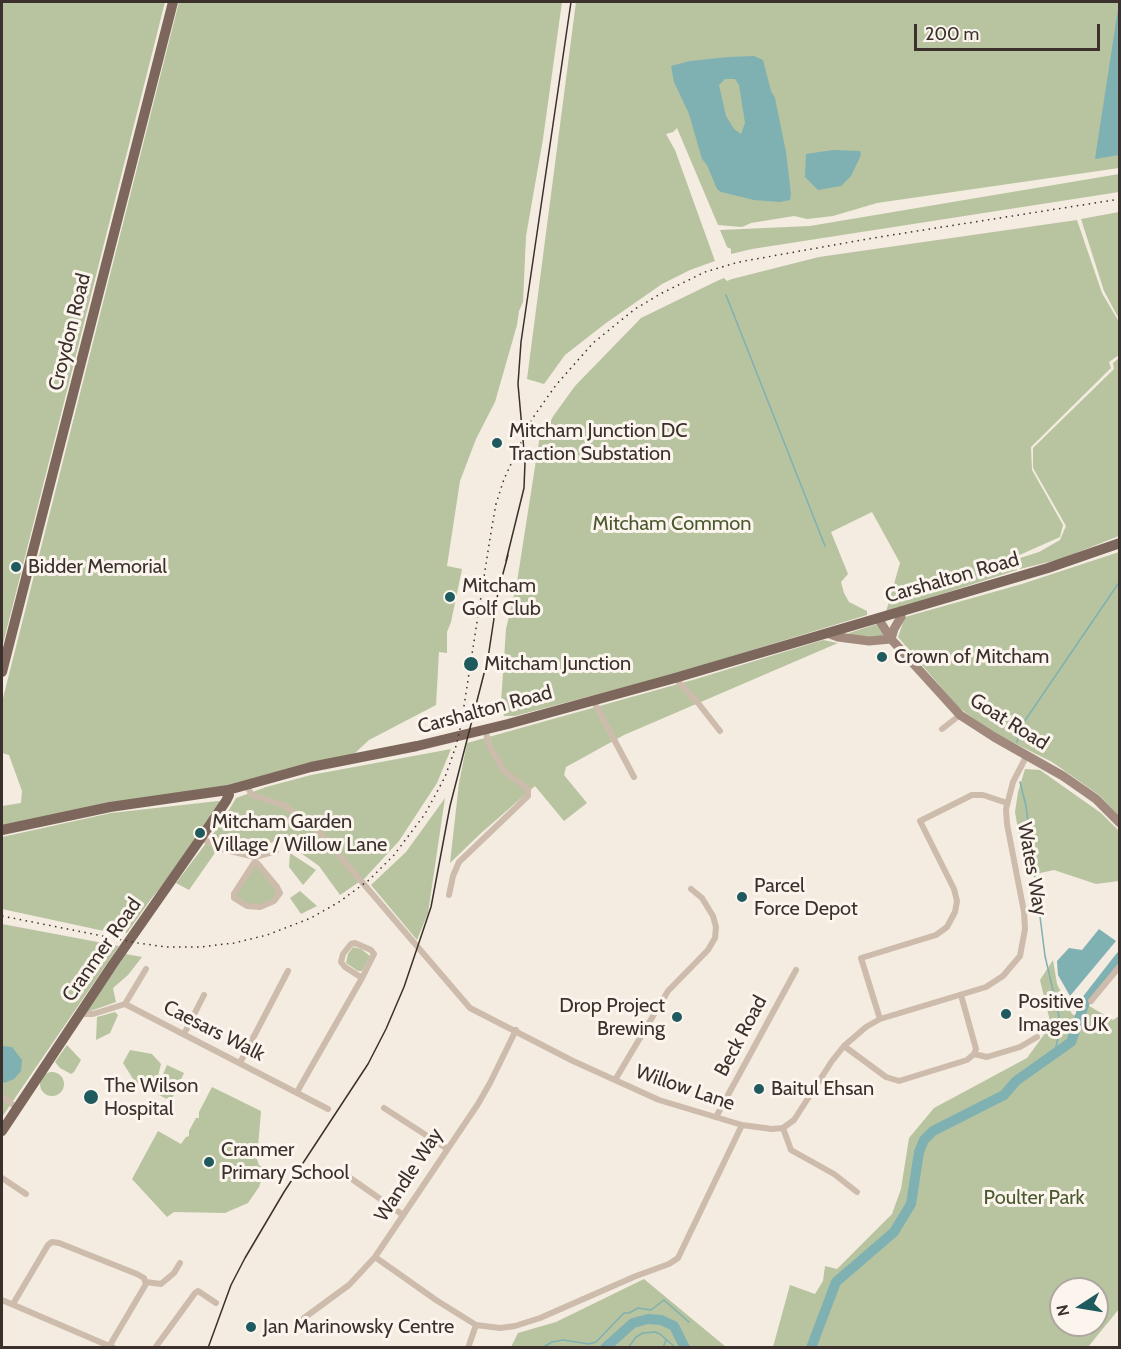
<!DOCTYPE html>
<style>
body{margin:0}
#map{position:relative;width:1121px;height:1349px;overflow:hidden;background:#f4ebe1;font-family:Cabin,sans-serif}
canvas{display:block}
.frame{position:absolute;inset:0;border:3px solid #3b302b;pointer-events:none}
.north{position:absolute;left:1049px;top:1277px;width:60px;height:60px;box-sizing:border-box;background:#fbf5ee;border:2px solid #aea6a0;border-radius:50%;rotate:258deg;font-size:16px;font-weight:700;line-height:24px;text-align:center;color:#3b302b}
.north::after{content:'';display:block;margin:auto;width:21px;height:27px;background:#1f5a5e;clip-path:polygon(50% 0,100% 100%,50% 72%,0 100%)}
.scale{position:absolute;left:914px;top:24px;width:186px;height:27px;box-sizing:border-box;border:3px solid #3b302b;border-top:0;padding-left:8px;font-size:18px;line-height:21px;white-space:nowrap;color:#3b302b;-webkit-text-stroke:4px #fbf5ee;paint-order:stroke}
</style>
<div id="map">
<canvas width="1121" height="1349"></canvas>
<div class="frame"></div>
<div class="north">N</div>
<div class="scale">200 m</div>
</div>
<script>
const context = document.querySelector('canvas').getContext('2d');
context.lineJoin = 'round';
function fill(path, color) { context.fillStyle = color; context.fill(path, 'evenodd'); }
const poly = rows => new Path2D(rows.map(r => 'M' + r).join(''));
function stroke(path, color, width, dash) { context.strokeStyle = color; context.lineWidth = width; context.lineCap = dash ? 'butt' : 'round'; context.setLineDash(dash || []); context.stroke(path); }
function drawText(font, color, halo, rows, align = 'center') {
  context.font = font + ' Cabin,sans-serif'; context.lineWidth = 6; context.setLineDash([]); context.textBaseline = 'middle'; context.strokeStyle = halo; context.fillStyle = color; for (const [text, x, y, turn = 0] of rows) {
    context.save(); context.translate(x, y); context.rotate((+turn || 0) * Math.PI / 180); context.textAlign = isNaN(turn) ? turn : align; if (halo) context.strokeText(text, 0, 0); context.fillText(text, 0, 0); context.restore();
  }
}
fill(poly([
 [2,2,165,2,2,648],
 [179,2,562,2,543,139,526,236,523,302,519,311,517,325,495,402,476,439,460,481,447,566,462,569,451,622,447,632,447,653,439,652,436,705,369,740,355,753,232,786,2,826,2,806,21,803,22,791,9,755,2,753,2,702],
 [576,2,1119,2,1119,168,877,203,833,216,807,219,794,216,751,223,742,227,718,225,677,128,673,132,666,134,675,150,715,261,690,270,662,284,606,323,565,355,544,384,527,379],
 [1119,174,1119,192,752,249,731,254,731,249,727,247,720,230,810,226],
 [1119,212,1120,212,1119,319,1104,291,1081,219],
 [1077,220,1102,293,1119,322,1119,355,1109,362,1111,368,1031,447,1032,470,1063,525,1060,537,1015,557,1017,570,886,612,900,563,872,512,831,532,848,574,841,582,844,593,849,602,867,611,867,615,674,674,515,716,504,716,501,703,506,629,517,582,539,441,554,415,575,386,641,318,717,281,724,278,727,281,732,279,819,257],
 [1119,358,1119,536,1061,559,1020,569,1017,559,1039,552,1060,540,1066,526,1033,468,1033,448,1114,369,1113,363],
 [1119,552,1119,816,1099,795,1052,762,990,731,958,707,898,637,905,617,1022,584],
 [877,624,884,634,880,637,873,638,848,636,849,633],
 [823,640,838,643,624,735,566,767,564,775,587,803,564,821,535,786,480,834,450,863,459,783,467,743,696,679],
 [451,749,437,783,399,841,365,878,340,895,319,866,281,839,255,849,224,840,189,890,176,883,222,822,236,798,266,787,311,775],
 [1025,769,1040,770,1101,813,1119,831,1119,881,1096,884,1054,870,1026,876,1015,812,1018,792],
 [445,798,428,913,417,940,371,885,406,852],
 [218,801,222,802,168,879,151,899,127,933,104,931,2,909,2,837,111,813],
 [290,853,316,870,303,885,289,867],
 [255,864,277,888,276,897,254,909,235,896],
 [300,891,317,906,301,914,290,898],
 [2,924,119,946,2,1117],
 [353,947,361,949,370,956,362,971,358,971,346,963,348,954],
 [126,954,142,957,128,975,113,988,116,1002,85,1013],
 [1053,960,1057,984,1072,1014,1076,1016,1079,1000,1113,1020,1119,1016,1119,1309,1088,1347,773,1347,790,1285,815,1294,823,1281,825,1266,837,1269,892,1214,901,1189,909,1138,934,1108,1027,1058,1051,1025,1040,980],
 [1061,1289,1097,1289,1097,1325,1061,1325],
 [115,1012,118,1015,110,1033,96,1040,97,1017],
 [67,1045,81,1060,74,1072,71,1074,60,1068,55,1062],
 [130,1050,152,1054,161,1064,154,1092,135,1082,123,1063],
 [167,1065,184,1073,171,1101,155,1093],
 '40 1084a12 12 0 1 1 24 0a12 12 0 1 1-24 0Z',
 [212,1087,261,1111,257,1159,259,1165,265,1169,259,1187,248,1203,225,1213,174,1212,167,1217,132,1179,158,1131,181,1144,186,1137,189,1136,189,1131,196,1118,199,1118,199,1112],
 [644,1279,726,1347,511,1347,518,1333,556,1322]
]), '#b8c4a0');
fill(poly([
 [1119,2,1119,155,1095,159],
 [754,56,763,60,771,91,775,98,786,152,791,194,790,200,780,202,754,200,721,192,717,189,707,165,702,159,689,114,674,82,671,66,690,61,728,57],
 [725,79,735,79,739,85,745,123,741,134,734,129,726,116,719,85],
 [833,150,860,151,861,155,851,176,841,186,818,190,805,177,806,154],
 [1099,929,1116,941,1070,996,1058,975,1057,961,1069,948,1082,950],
 [2,1046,12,1047,22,1060,21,1071,14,1079,4,1083,2,1081]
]), '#7fb0b2');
stroke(poly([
 [726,295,825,546],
 [1017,742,1024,722,1120,581],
 [1020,782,1026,806,1045,956,1061,1025,1054,1055],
 [542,1348,552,1342,563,1340,589,1344,596,1342,624,1313,629,1313,638,1308,651,1310,664,1300,689,1322],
 [628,1348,636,1337,643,1333,655,1332,660,1334,676,1348],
 [663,1348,666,1340]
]), '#7fb0b2', 1.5);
stroke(poly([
 [605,1348,633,1323,648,1319,661,1320,674,1326,685,1348],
 [811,1348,836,1282,894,1232,911,1204,919,1152,924,1140,933,1131,1004,1095,1016,1081,1071,1042,1085,1002,1120,957]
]), '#7fb0b2', 10);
stroke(poly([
 [675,678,698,703,720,731],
 [593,700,634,777],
 [942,729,960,715],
 [246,785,252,795,283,805,314,826,470,1008,573,1061,659,1100,742,1125,772,1129,783,1128,794,1120,832,1061,844,1046,866,1027,880,1019,986,987,1003,976,1020,956,1025,929,1024,912,1007,824,1006,809,1013,782,1027,755],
 [201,838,222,849,255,857,276,851],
 [254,863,257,863,277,887,280,893,274,901,260,907,247,906,234,898,234,894,254,863],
 [449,895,453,876,459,862,528,796,528,789,504,771,490,747,485,730],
 [355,943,371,950,374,954,362,978,345,967,341,962,343,954,351,944,355,943],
 [1091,1001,1120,966],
 [125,1004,146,969],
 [80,1014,93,1014,125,1004,328,1109],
 [880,1019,861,958,936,935,947,927,955,912,957,901,954,889,920,821,972,795,983,795,1007,803],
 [184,1034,204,995],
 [844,1046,886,1077,899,1081,967,1060,974,1054,976,1049,961,995],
 [974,1054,987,1057,1020,1047,1037,1037],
 [240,1063,288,971],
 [615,1080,668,991,708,950,715,938,716,927,713,916,702,898,691,889],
 [297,1092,362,978],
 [2,1096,17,1108],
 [384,1108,446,1148],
 [716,1117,796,970],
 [783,1128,791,1150,834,1174,857,1192],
 [349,1177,403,1215],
 [2,1178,26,1194],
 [375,1257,436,1300,476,1325,500,1328,515,1326,540,1318,636,1276,669,1264,678,1258,742,1125],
 [146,1282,161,1284,174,1273,180,1263],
 [2,1300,114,1348],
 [13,1304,48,1245,52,1242,59,1243,137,1274,144,1278,146,1284,110,1345],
 [304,1318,349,1285,375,1257,478,1104,490,1083,516,1030],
 [155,1348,195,1293,198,1291,216,1303],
 [468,1348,476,1325]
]), '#cdbbac', 6);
stroke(poly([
 [878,618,891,639,960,715,994,737,1063,776,1096,799,1120,823],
 [827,633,838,637,869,641,891,639],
 [891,639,894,629,901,617,901,611]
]), '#a18a7d', 9);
stroke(poly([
 [2,672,173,2],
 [2,830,110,807,228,790,311,767,417,746,508,724,675,678,1048,568,1120,543],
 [2,1131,113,964,201,838,226,801,229,795,228,790]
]), '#7d675c', 10);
stroke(poly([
 [506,561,524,488,525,462,518,384,521,342,571,2],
 [208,1348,231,1285,245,1258,284,1192,368,1064,386,1029,404,987,431,907,450,806,488,658,498,592,508,555]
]), '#3b302b', 1.5);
stroke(poly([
 [2,916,138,943,166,947,200,947,234,943,267,935,311,918,339,902,369,880,394,855,425,814,445,777,456,746,461,725,491,532,496,504,504,479,532,419,556,385,593,343,635,309,662,293,705,272,739,262,873,238,1120,199]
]), '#3b302b', 1.5, [1.5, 4.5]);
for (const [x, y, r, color] of [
 [497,443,6,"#1f5a5e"],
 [16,567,6,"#1f5a5e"],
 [450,597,6,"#1f5a5e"],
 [882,657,6,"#1f5a5e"],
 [471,664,8,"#1f5a5e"],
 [200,833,6,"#1f5a5e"],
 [742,897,6,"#1f5a5e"],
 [1006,1014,6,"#1f5a5e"],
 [677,1017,6,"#1f5a5e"],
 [759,1089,6,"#1f5a5e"],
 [91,1097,8,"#1f5a5e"],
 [209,1162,6,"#1f5a5e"],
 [251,1327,6,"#1f5a5e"]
]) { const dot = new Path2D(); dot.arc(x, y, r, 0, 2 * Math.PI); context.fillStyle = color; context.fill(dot); stroke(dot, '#fbf5ee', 2); }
drawText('20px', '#3b302b', '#fbf5ee', [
 ["Croydon Road",70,332,-76],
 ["Carshalton Road",952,578,-16],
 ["Carshalton Road",485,710,-15],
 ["Goat Road",1009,722,32],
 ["Wates Way",1032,869,80],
 ["Cranmer Road",102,950,-55],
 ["Caesars Walk",214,1031,27],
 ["Beck Road",741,1036,-62],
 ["Willow Lane",685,1088,19],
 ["Wandle Way",409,1175,-57]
]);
drawText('20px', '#3b302b', '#fbf5ee', [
 ["Mitcham Junction DC",509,431],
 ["Traction Substation",509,454],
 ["Bidder Memorial",28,567],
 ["Mitcham",462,586],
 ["Golf Club",462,609],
 ["Crown of Mitcham",894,657],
 ["Mitcham Junction",484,664],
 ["Mitcham Garden",212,822],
 ["Village / Willow Lane",212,845],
 ["Parcel",754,886],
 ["Force Depot",754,909],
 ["Positive",1018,1002],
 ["Images UK",1018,1025],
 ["Drop Project",665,1006,"right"],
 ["Brewing",665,1029,"right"],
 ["The Wilson",104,1086],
 ["Hospital",104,1109],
 ["Baitul Ehsan",771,1089],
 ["Cranmer",221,1150],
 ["Primary School",221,1173],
 ["Jan Marinowsky Centre",263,1327]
], 'left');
drawText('20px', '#4a5a2e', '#fbf5ee', [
 ["Mitcham Common",672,524],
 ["Poulter Park",1034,1198]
]);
</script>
